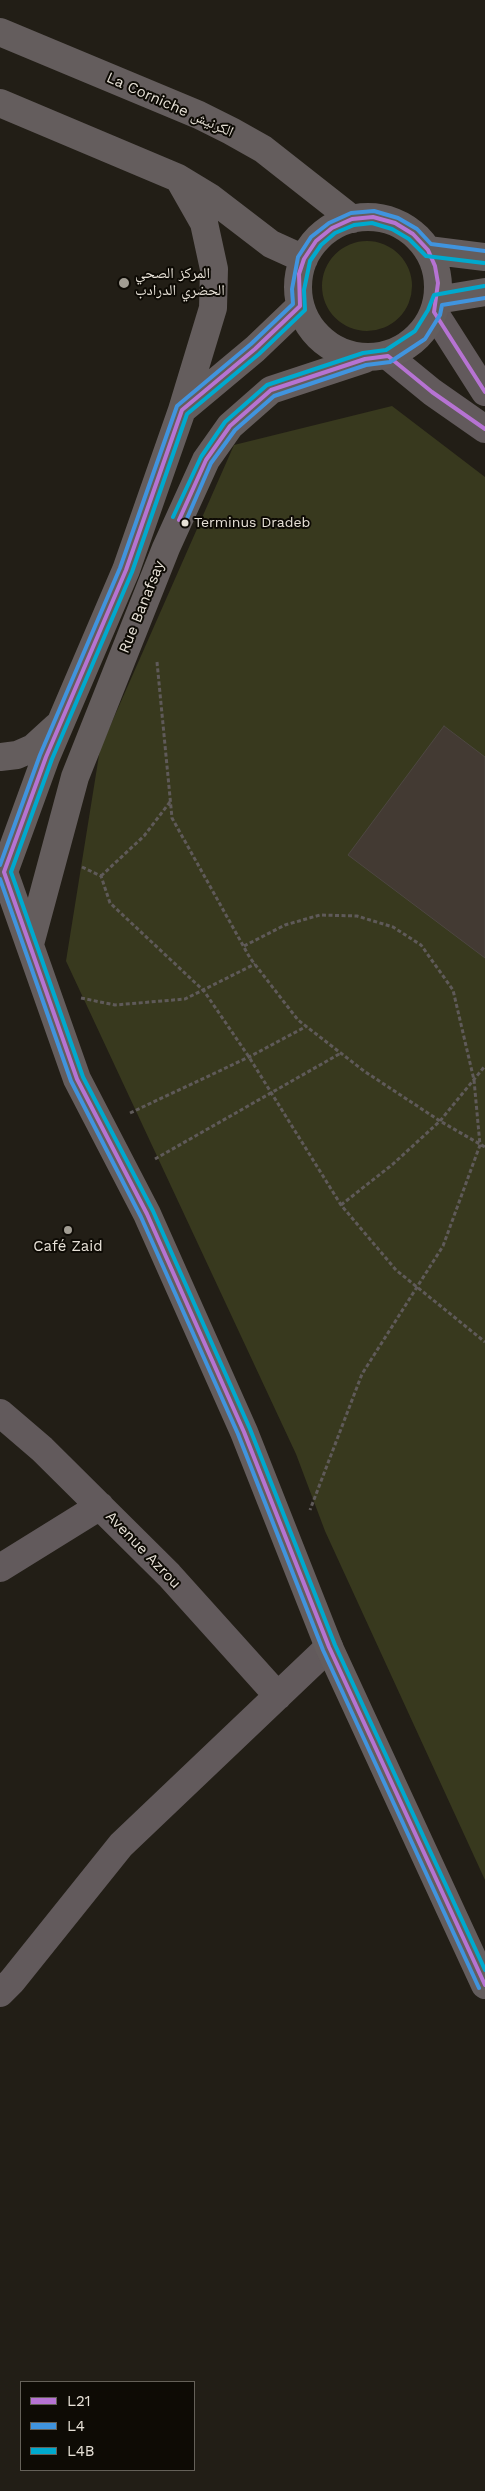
<!DOCTYPE html>
<meta charset="utf-8">
<style>
body{margin:0}
#map{position:relative;width:485px;height:2491px;overflow:hidden;background:#221e16;font-family:"Work Sans",sans-serif}
canvas{display:block}
.legend{position:absolute;left:20px;top:2381px;width:175px;height:90px;box-sizing:border-box;background:#0e0b05;border:1px solid #656159;margin:0;padding:6px 9px;list-style:none;font-size:15px;color:#e7e1d7}
.legend li{display:flex;align-items:center;gap:10px;height:25px}
.legend b{width:25px;border:1px solid #656159}
</style>
<div id="map">
<canvas width="485" height="2491"></canvas>
<ul class="legend">
<li><b style="height:6px;background:#b673d3"></b>L21</li>
<li><b style="height:6px;background:#4094de"></b>L4</li>
<li><b style="height:6px;background:#00a9ce"></b>L4B</li>
</ul>
</div>
<script>
const context = document.querySelector('canvas').getContext('2d');
context.lineJoin = 'round';
function fill(path, color) { context.fillStyle = color; context.fill(path, 'evenodd'); }
const poly = rows => new Path2D(rows.map(r => 'M' + r).join(''));
function stroke(path, color, width, dash) { context.strokeStyle = color; context.lineWidth = width; context.lineCap = dash ? 'butt' : 'round'; context.setLineDash(dash || []); context.stroke(path); }
function drawText(font, color, halo, rows, align = 'center') {
  context.font = font + ' "Work Sans","Noto Naskh Arabic",sans-serif'; context.lineWidth = 4; context.setLineDash([]); context.textBaseline = 'middle'; context.strokeStyle = halo; context.fillStyle = color; for (const [text, x, y, turn = 0] of rows) {
    context.save(); context.translate(x, y); context.rotate((+turn || 0) * Math.PI / 180); context.textAlign = isNaN(turn) ? turn : align; if (halo) context.strokeText(text, 0, 0); context.fillText(text, 0, 0); context.restore();
  }
}
fill(poly([
 '322 286a45 45 0 1 1 90 0a45 45 0 1 1-90 0Z',
 [392,406,485,477,485,1880,325,1531,296,1454,66,961,100,749,234,445]
]), '#38391e');
const building = poly([
 [444,726,485,757,485,958,348,855,444,726]
]);
fill(building, '#433a33');
stroke(building, '#4d4741', 1);
stroke(poly([
 [157,662,172,818,250,958,298,1020,364,1071,440,1121,485,1147],
 [82,867,101,876,110,903,204,991,249,1057,341,1205,396,1270,485,1342],
 [101,876,144,836,170,802],
 [244,946,285,925,320,915,357,916,393,927,421,945,453,990,474,1080,480,1145,443,1246,362,1374,310,1510],
 [81,998,115,1005,185,999,255,964],
 [130,1113,249,1057,307,1026],
 [155,1159,341,1053],
 [341,1205,393,1164,440,1121,485,1066]
]), '#5f5a59', 3, [4, 2.5]);
stroke(poly([
 [0,1413,42,1449,169,1575,278,1696],
 [0,1568,100,1506],
 [0,1993,12,1981,121,1845,329,1647]
]), '#625a5c', 28);
stroke(poly([
 [434,312,485,392],
 [388,356,432,392,485,429]
]), '#625a5c', 28);
stroke(poly([
 [0,32,199,115,231,131,263,149,352,219],
 [0,103,178,178,211,198,271,244,304,259],
 [179,179,204,223,214,269,213,308,182,410],
 '298 287a70 70 0 1 1 140 0a70 70 0 1 1-140 0Z',
 [428,250,485,257],
 [437,300,485,292],
 [300,306,255,349,182,410,126,570,46,757,4,872,77,1079,147,1214,244,1432,329,1647,485,1985],
 [0,757,17,755,33,748,56,727],
 [30,944,75,777,166,548,206,460,230,426,271,390,365,359]
]), '#645d5d', 28);
stroke(poly([
 [485,392,434,312,438,283,435,266,428,250,413,234,395,223,373,217,352,219,332,228,316,241,304,259,299,274,300,306,255,349,182,410,126,570,46,757,4,872,77,1079,147,1214,244,1432,329,1647,485,1985],
 [179,520,206,460,230,426,271,390,365,359,388,356,432,392,485,429]
]), '#b673d3', 4);
stroke(poly([
 [185,523,211,463,235,430,274,396,366,365,390,362,425,339,440,315,442,305,485,298],
 [0,865,40,755,120,568,177,406,251,344,293,304,292,289,298,257,311,237,329,223,351,213,374,211,398,218,417,229,431,244,485,251],
 [0,879,71,1081,141,1217,238,1434,323,1650,479,1988]
]), '#4094de', 4);
stroke(poly([
 [484,263,426,256,409,239,392,229,372,223,354,225,335,233,321,245,310,261,304,290,305,310,259,354,187,414,132,572,52,759,11,872,83,1077,153,1211,250,1429,335,1645,485,1970],
 [173,517,201,457,225,422,267,385,363,353,386,350,415,331,428,310,434,295,484,286]
]), '#00a9ce', 4);
for (const [x, y, r, color] of [
 [124,283,6,"#a29d93"],
 [185,523,4.5,"#e7e1d7"],
 [68,1230,5,"#a29d93"]
]) { const dot = new Path2D(); dot.arc(x, y, r, 0, 2 * Math.PI); context.fillStyle = color; context.fill(dot); stroke(dot, '#0e0b05', 2); }
drawText('14px', '#e7e1d7', '#0e0b05', [
 ["Terminus Dradeb",194,523]
], 'left');
drawText('15px', '#e7e1d7', '#0e0b05', [
 ["La Corniche الكرنيش",170,105,24],
 ["Rue Banafsay",142,607,-68],
 ["Avenue Azrou",143,1550,46]
]);
drawText('15px', '#e7e1d7', '#0e0b05', [
 ["المركز الصحي",135,274],
 ["الحضري الدرادب",135,291],
 ["Café Zaid",68,1247,"center"]
], 'left');
</script>
